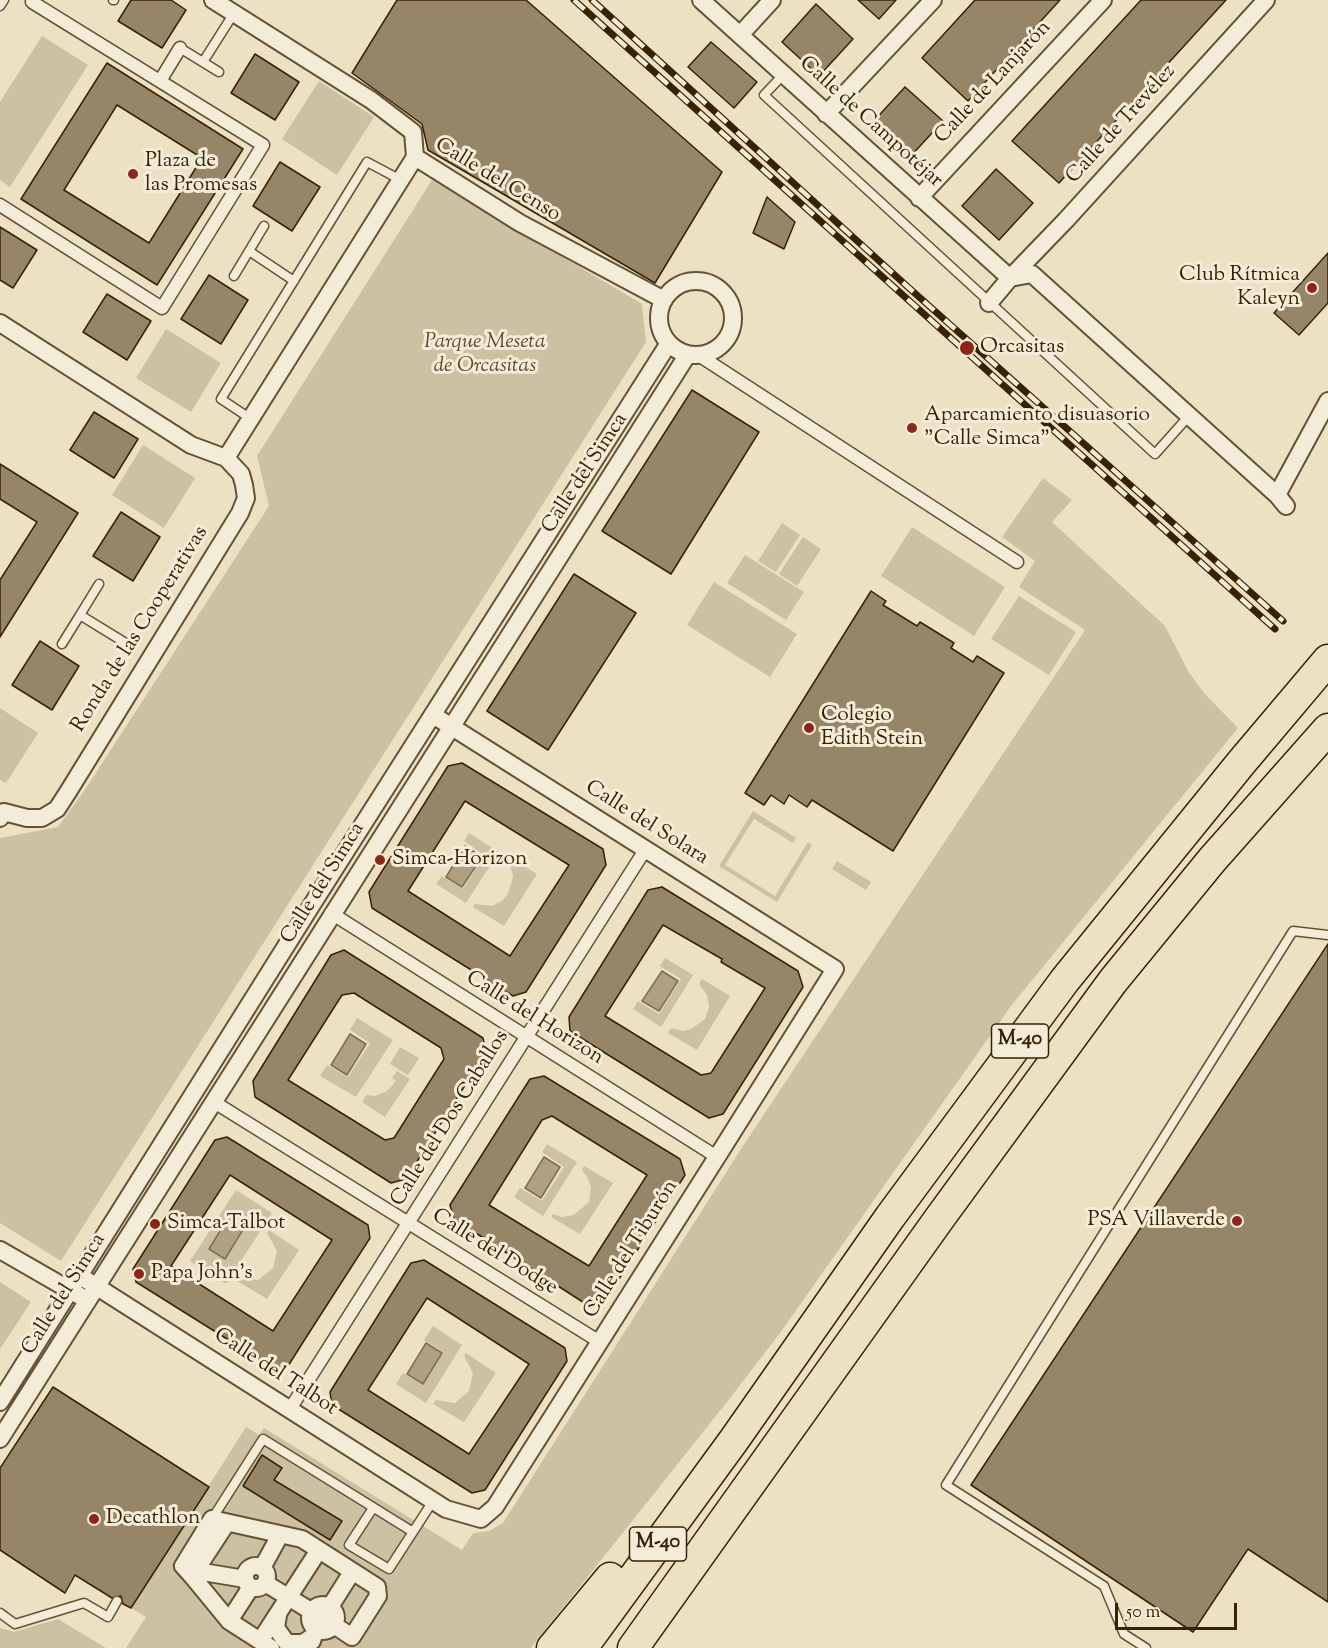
<!DOCTYPE html>
<meta charset="utf-8">
<style>
body{margin:0}
#map{position:relative;width:1328px;height:1648px;overflow:hidden;background:#ece1c3;font-family:"Sorts Mill Goudy",serif}
canvas{display:block}
.scale{position:absolute;left:1115px;top:1603px;width:122px;height:27px;box-sizing:border-box;border:3px solid #382204;border-top:0;padding-left:8px;font-size:18px;line-height:21px;white-space:nowrap;color:#382204;-webkit-text-stroke:4px #f3ecd8;paint-order:stroke}
</style>
<div id="map">
<canvas width="1328" height="1648"></canvas>
<div class="scale">50 m</div>
</div>
<script>
const context = document.querySelector('canvas').getContext('2d');
context.lineJoin = 'round';
function fill(path, color) { context.fillStyle = color; context.fill(path, 'evenodd'); }
const poly = rows => new Path2D(rows.map(r => 'M' + r).join(''));
function stroke(path, color, width, dash) { context.strokeStyle = color; context.lineWidth = width; context.lineCap = dash ? 'butt' : 'round'; context.setLineDash(dash || []); context.stroke(path); }
function drawText(font, color, halo, rows, align = 'center') {
  context.font = font + ' "Sorts Mill Goudy",serif'; context.lineWidth = 6; context.setLineDash([]); context.textBaseline = 'middle'; context.strokeStyle = halo; context.fillStyle = color; for (const [text, x, y, turn = 0] of rows) {
    context.save(); context.translate(x, y); context.rotate((+turn || 0) * Math.PI / 180); context.textAlign = isNaN(turn) ? turn : align; if (halo) context.strokeText(text, 0, 0); context.fillText(text, 0, 0); context.restore();
  }
}
fill(poly([
 [42,36,88,65,10,187,0,180,0,102],
 [319,81,374,117,337,175,282,139],
 [432,180,642,304,646,342,61,1261,0,1223,0,838,58,827,86,788,269,506,257,456],
 [166,329,221,363,191,412,136,378],
 [143,445,195,478,164,528,112,495],
 [1043,478,1072,500,1052,522,1165,626,1188,671,1203,692,1238,728,1011,1006,780,1333,727,1402,531,1648,126,1648,146,1617,131,1608,246,1427,259,1435,264,1428,462,1550,473,1533,489,1531,503,1523,743,1146,1085,630,1019,587,1035,561,1002,537],
 [782,523,800,535,776,572,758,561],
 [912,527,1005,587,974,636,881,576],
 [803,537,821,549,797,586,779,574],
 [745,555,804,592,786,620,727,583],
 [714,582,797,634,770,677,687,625],
 [1019,596,1076,632,1049,675,991,639],
 [0,708,38,733,6,783,0,780],
 [753,811,796,838,793,843,754,819,725,865,775,896,808,842,812,845,777,902,719,866],
 [469,833,499,852,466,903,436,884,442,876,463,889,484,855,464,841],
 [506,855,537,874,504,926,473,907,475,904,492,906,502,901,508,894,513,877,511,868,503,859],
 [837,861,871,882,866,890,832,869],
 [665,958,693,975,661,1027,633,1009,638,1001,659,1014,681,979,660,966],
 [702,979,730,996,697,1050,668,1033,671,1028,683,1031,691,1029,705,1019,709,1007,707,995,699,984],
 [357,1018,393,1040,356,1097,320,1076,327,1065,348,1077,370,1043,350,1030],
 [400,1047,419,1058,408,1075,390,1064],
 [397,1071,410,1079,385,1117,362,1102,366,1095,375,1096,387,1091,396,1081,392,1078],
 [547,1144,577,1162,543,1216,514,1197,520,1188,542,1201,564,1167,542,1152],
 [584,1166,613,1183,580,1234,551,1217,553,1214,562,1217,574,1215,589,1202,591,1188,588,1178,582,1170],
 [236,1190,272,1213,226,1284,190,1261],
 [269,1230,299,1250,267,1299,237,1281,239,1277,258,1280,273,1268,277,1251,267,1233],
 [0,1282,31,1302,0,1349],
 [433,1326,462,1345,426,1403,396,1384,403,1373,422,1385,443,1352,424,1340],
 [466,1353,496,1373,464,1422,433,1404,436,1400,455,1403,469,1391,473,1373,464,1356],
 [58,1619,106,1648,0,1648,0,1628,14,1632]
]), '#cdc1a3');
const water = poly([
 [465,846,482,857,462,887,446,877,465,846],
 [662,971,678,981,659,1011,642,1001,662,971],
 [350,1034,366,1044,347,1075,331,1065,350,1034],
 [544,1157,560,1167,541,1198,525,1188,544,1157],
 [228,1218,244,1228,225,1259,209,1249,228,1218],
 [426,1343,442,1353,423,1384,407,1374,426,1343]
]);
fill(water, '#afa082');
stroke(water, '#7f6e50', 1.5);
const building = poly([
 [131,0,171,0,186,10,162,48,118,21,131,0],
 [397,0,526,0,722,172,655,283,428,150,422,124,352,73,397,0],
 [858,0,896,0,879,19,858,0],
 [975,0,1060,0,968,101,922,58,975,0],
 [1141,0,1226,0,1059,183,1012,141,1141,0],
 [816,4,853,39,819,76,782,42,816,4],
 [711,42,757,82,734,108,688,67,711,42],
 [255,54,299,82,275,120,231,93,255,54],
 [107,63,243,149,157,285,21,199,107,63],
 [117,105,202,158,149,243,64,190,117,105],
 [905,87,943,121,909,158,871,124,905,87],
 [280,162,320,187,292,231,253,206,280,162],
 [996,169,1033,203,999,240,962,206,996,169],
 [767,197,795,222,784,249,753,233,767,197],
 [0,227,37,250,13,288,0,280,0,227],
 [1328,253,1328,303,1299,335,1274,313,1328,253],
 [209,275,248,300,221,344,181,319,209,275],
 [107,294,151,321,127,360,83,332,107,294],
 [692,390,759,432,671,574,602,531,692,390],
 [94,412,138,439,114,478,70,450,94,412],
 [0,464,78,513,0,637,0,580,37,522,0,499,0,464],
 [121,512,160,537,133,581,93,556,121,512],
 [574,574,636,613,548,750,487,711,574,574],
 [871,591,886,601,883,605,917,626,920,622,954,643,951,648,973,662,977,656,1004,673,893,851,812,800,807,807,789,795,784,804,771,795,764,805,745,793,871,591],
 [40,641,79,666,52,710,12,685,40,641],
 [462,763,603,849,606,865,526,992,513,996,372,908,369,892,448,766,462,763],
 [465,801,569,865,510,956,408,891,465,801],
 [662,887,798,971,803,987,723,1114,709,1118,570,1031,569,1017,648,890,662,887],
 [663,925,722,959,721,962,765,988,711,1073,701,1075,605,1016,663,925],
 [1328,944,1328,1602,1248,1549,1193,1632,971,1485,1328,944],
 [344,950,483,1038,486,1052,406,1179,391,1183,255,1097,253,1081,331,955,344,950],
 [354,993,441,1048,444,1059,394,1138,385,1140,288,1080,342,995,354,993],
 [544,1076,680,1159,685,1175,605,1301,589,1306,454,1219,450,1205,530,1079,544,1076],
 [552,1116,647,1175,589,1266,489,1205,542,1120,552,1116],
 [227,1137,368,1225,370,1238,307,1336,288,1366,275,1369,136,1282,133,1269,215,1140,227,1137],
 [230,1175,332,1240,273,1331,171,1266,230,1175],
 [424,1260,565,1348,567,1361,485,1490,472,1493,332,1405,330,1392,411,1263,424,1260],
 [427,1298,529,1364,469,1454,368,1390,427,1298],
 [53,1387,209,1487,131,1608,123,1604,121,1596,112,1598,75,1575,65,1593,0,1550,0,1468,53,1387],
 [262,1455,282,1468,274,1480,342,1521,330,1540,243,1486,262,1455]
]);
fill(building, '#968567');
stroke(building, '#382204', 1.5);
const service = poly([
 [113,0,114,0],
 [0,6,4,0],
 [180,48,219,72],
 [203,62,234,13],
 [783,75,764,95,1155,454,1188,417],
 [249,251,264,226],
 [234,276,249,251,294,281],
 [251,419,221,399,367,162,401,180],
 [80,615,99,584],
 [62,644,80,615,124,642],
 [373,1508,349,1545,389,1569,433,1501],
 [212,1519,263,1439,413,1532],
 [0,1613,15,1624,84,1603,108,1617,117,1601],
 [1146,1648,1124,1634,1104,1586,946,1485,1293,931,1328,935]
]);
const pedestrian = poly([
 [160,81,180,48],
 [0,205,162,308,263,145,32,2],
 [697,354,1017,562],
 [331,913,717,1157],
 [214,1102,600,1342],
 [290,1409,645,850]
]);
const minor = poly([
 [213,0,371,100,413,132,415,157,520,223,664,300],
 [701,0,1010,278,1066,220,1266,0],
 [740,35,772,0],
 [826,114,933,0],
 [919,198,1103,0],
 '659 318a37 37 0 1 1 74 0a37 37 0 1 1-74 0Z',
 [989,303,1010,278,1032,274,1277,495,1286,506],
 [0,323,191,445,226,458],
 [1277,495,1328,401],
 [0,818,4,812,27,818,42,818,57,809,68,792,240,513,246,498,244,485,241,474,226,458,415,157],
 [0,1250,80,1296],
 [80,1276,446,1509,481,1519,495,1507,717,1157,835,969,433,715],
 [0,1402,313,903,669,343],
 [0,1439,688,354],
 [226,1524,192,1576,229,1621],
 '245 1577a11 11 0 1 1 22 0a11 11 0 1 1-22 0Z',
 [262,1568,280,1535],
 [245,1579,203,1572,192,1576,183,1566,212,1519,302,1539,377,1587,378,1596,352,1637,334,1625],
 [265,1583,311,1611],
 [251,1587,229,1621,271,1648],
 '310 1618a13 13 0 1 1 26 0a13 13 0 1 1-26 0Z',
 [278,1615,276,1628,287,1643,303,1643,312,1637],
 [264,1635,319,1550],
 [302,1648,312,1641,316,1629,352,1572]
]);
const motorway = poly([
 [552,1648,610,1578],
 [582,1648,734,1440,890,1217,1065,980,1241,763,1328,660],
 [633,1648,939,1219,1113,981,1212,860,1328,729]
]);
stroke(service, '#655234', 11);
stroke(pedestrian, '#655234', 15);
stroke(minor, '#655234', 20);
stroke(motorway, '#382204', 33);
stroke(service, '#f3ecd8', 8);
stroke(pedestrian, '#f3ecd8', 12);
stroke(minor, '#f3ecd8', 16);
stroke(motorway, '#ece1c3', 30);
const rail = poly([
 [574,0,1275,629],
 [592,0,909,288,1283,621]
]);
stroke(rail, '#382204', 7);
stroke(rail, '#f3ecd8', 4.5, [14]);
for (const [x, y, r, color] of [
 [133,174,6,"#8f2418"],
 [1312,288,6,"#8f2418"],
 [967,348,8,"#8f2418"],
 [912,428,6,"#8f2418"],
 [809,728,6,"#8f2418"],
 [380,860,6,"#8f2418"],
 [1237,1221,6,"#8f2418"],
 [155,1224,6,"#8f2418"],
 [139,1274,6,"#8f2418"],
 [94,1519,6,"#8f2418"]
]) { const dot = new Path2D(); dot.arc(x, y, r, 0, 2 * Math.PI); context.fillStyle = color; context.fill(dot); stroke(dot, '#f3ecd8', 2); }
for (const [x, y, w] of [
 [1020,1041,57],
 [658,1544,57]
]) { const box = new Path2D(); box.roundRect(x - w / 2, y - 17, w, 34, 4.5); context.fillStyle = '#f3ecd8'; context.fill(box); stroke(box, '#382204', 1.5); }
drawText('bold 20px', '#382204', null, [
 ["M-40",1020,1041],
 ["M-40",658,1544]
]);
drawText('21px', '#382204', '#f3ecd8', [
 ["Calle de Lanjarón",994,83,-47],
 ["Calle de Campotéjar",870,123,42],
 ["Calle de Trevélez",1122,125,-48],
 ["Calle del Censo",497,181,31],
 ["Calle del Simca",586,474,-57],
 ["Ronda de las Cooperativas",141,630,-58],
 ["Calle del Solara",646,824,32],
 ["Calle del Simca",324,884,-58],
 ["Calle del Horizon",534,1019,32],
 ["Calle del Dos Caballos",451,1119,-58],
 ["Calle del Tiburón",632,1250,-58],
 ["Calle del Dodge",494,1253,32],
 ["Calle del Simca",65,1295,-58],
 ["Calle del Talbot",275,1373,33]
]);
drawText('21px', '#382204', '#f3ecd8', [
 ["Plaza de",145,162],
 ["las Promesas",145,186],
 ["Club Rítmica",1300,276,"right"],
 ["Kaleyn",1300,300,"right"],
 ["Orcasitas",980,348],
 ["Aparcamiento disuasorio",924,416],
 ["\"Calle Simca\"",924,440],
 ["Colegio",821,716],
 ["Edith Stein",821,740],
 ["Simca-Horizon",392,860],
 ["PSA Villaverde",1225,1221,"right"],
 ["Simca-Talbot",167,1224],
 ["Papa John's",151,1274],
 ["Decathlon",106,1519]
], 'left');
drawText('italic 21px', '#5d4a2c', '#f3ecd8', [
 ["Parque Meseta",485,343],
 ["de Orcasitas",485,367]
]);
</script>
